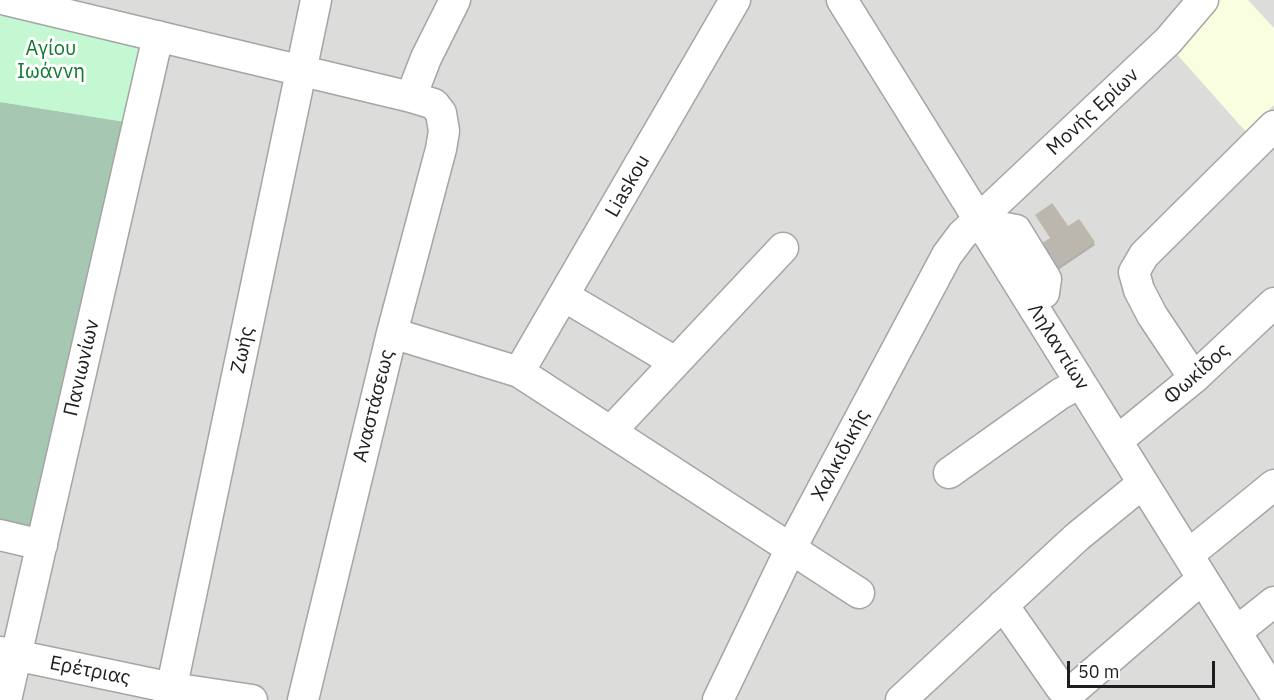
<!DOCTYPE html>
<meta charset="utf-8">
<style>
body{margin:0}
#map{position:relative;width:1274px;height:700px;overflow:hidden;background:#efeee5;font-family:"IBM Plex Sans",sans-serif}
canvas{display:block}
.scale{position:absolute;left:1067px;top:661px;width:148px;height:27px;box-sizing:border-box;border:3px solid #1e1e1e;border-top:0;padding-left:8px;font-size:18px;line-height:21px;white-space:nowrap;color:#1e1e1e;-webkit-text-stroke:4px #fff;paint-order:stroke}
</style>
<div id="map">
<canvas width="1274" height="700"></canvas>
<div class="scale">50 m</div>
</div>
<script>
const context = document.querySelector('canvas').getContext('2d');
context.lineJoin = 'round';
function fill(path, color) { context.fillStyle = color; context.fill(path, 'evenodd'); }
const poly = rows => new Path2D(rows.map(r => 'M' + r).join(''));
function stroke(path, color, width, dash) { context.strokeStyle = color; context.lineWidth = width; context.lineCap = dash ? 'butt' : 'round'; context.setLineDash(dash || []); context.stroke(path); }
function drawText(font, color, halo, rows, align = 'center') {
  context.font = font + ' "IBM Plex Sans",sans-serif'; context.lineWidth = 6; context.setLineDash([]); context.textBaseline = 'middle'; context.strokeStyle = halo; context.fillStyle = color; for (const [text, x, y, turn = 0] of rows) {
    context.save(); context.translate(x, y); context.rotate((+turn || 0) * Math.PI / 180); context.textAlign = isNaN(turn) ? turn : align; if (halo) context.strokeText(text, 0, 0); context.fillText(text, 0, 0); context.restore();
  }
}
fill(poly([
 [0,0,1274,0,1274,700,0,700]
]), '#dcdcdb');
fill(poly([
 [1217,0,1248,0,1274,28,1274,105,1246,132,1174,51,1197,30]
]), '#f8fedf');
fill(poly([
 [0,102,138,124,42,545,0,535]
]), '#a6c7b2');
fill(poly([
 [0,0,158,36,138,124,0,102]
]), '#c3f8d2');
fill(poly([
 [1081,224,1095,245,1055,272,1053,269,1068,229]
]), '#0003');
const building = poly([
 [1052,204,1068,227,1079,220,1094,242,1052,270,1036,248,1051,238,1036,215,1052,204]
]);
fill(building, '#bcb7ae');
stroke(building, '#c0b8a7', 1.5);
const minor = poly([
 [6,0,411,97,434,104,441,113,444,131,441,149,392,333,303,700],
 [842,0,1274,693],
 [411,97,426,58,455,0],
 [1005,228,1016,230,1046,279,1044,293],
 [564,296,675,362],
 [392,333,519,372,859,593],
 [519,372,735,0],
 [1194,378,1152,315,1139,290,1134,272,1144,255,1274,126],
 [611,431,783,248],
 [1117,441,1194,378,1274,303],
 [949,473,1060,394,1080,383],
 [0,535,42,545],
 [1188,555,1274,485],
 [1003,605,1061,688,1072,691,1202,579],
 [1236,632,1274,602],
 [0,652,172,688,252,700],
 [6,700,158,36],
 [169,700,316,0],
 [718,700,791,548,947,255,962,235,1168,41,1203,0],
 [901,700,1077,537,1143,483]
]);
stroke(minor, '#a5a5a5', 33);
stroke(minor, '#fff', 30);
drawText('20px', '#0e7b2e', '#fff', [
 ["Αγίου",51,49],
 ["Ιωάννη",51,72]
]);
drawText('20px', '#1e1e1e', '#fff', [
 ["Μονής Ερίων",1093,112,-43],
 ["Liaskou",628,186,-60],
 ["Ληλαντίων",1058,347,58],
 ["Ζωής",243,350,-78],
 ["Πανιωνίων",82,368,-77],
 ["Φωκίδος",1197,374,-42],
 ["Αναστάσεως",374,406,-76],
 ["Χαλκιδικής",841,455,-62],
 ["Ερέτριας",90,671,11]
]);
</script>
